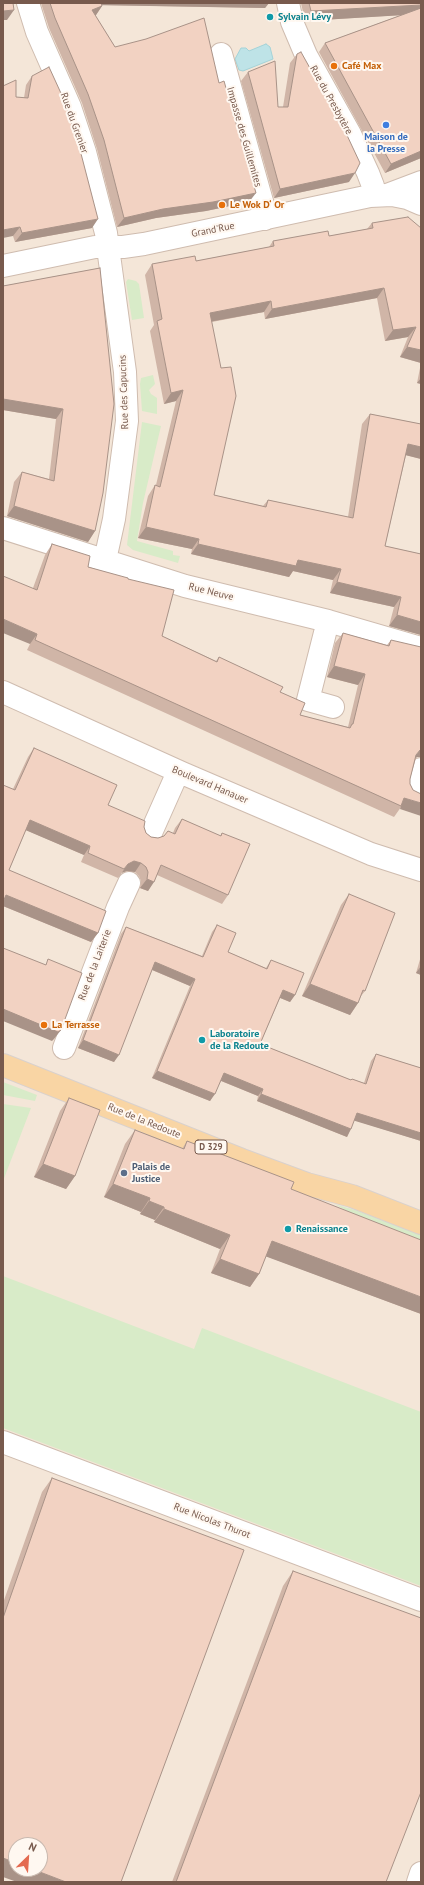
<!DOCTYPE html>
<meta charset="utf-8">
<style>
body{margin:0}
#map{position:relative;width:424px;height:1885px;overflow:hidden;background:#fcf4ea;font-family:"PT Sans",sans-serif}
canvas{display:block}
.frame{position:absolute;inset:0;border:4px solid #785a4d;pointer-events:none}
.north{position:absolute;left:8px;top:1837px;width:40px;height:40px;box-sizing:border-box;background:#fff8f1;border:1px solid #c9b9af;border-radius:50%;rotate:25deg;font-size:11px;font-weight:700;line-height:16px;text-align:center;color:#785a4d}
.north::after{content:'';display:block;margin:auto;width:14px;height:18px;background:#e46b51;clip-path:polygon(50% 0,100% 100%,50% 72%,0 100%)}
</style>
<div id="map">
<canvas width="424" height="1885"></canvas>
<div class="frame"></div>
<div class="north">N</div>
</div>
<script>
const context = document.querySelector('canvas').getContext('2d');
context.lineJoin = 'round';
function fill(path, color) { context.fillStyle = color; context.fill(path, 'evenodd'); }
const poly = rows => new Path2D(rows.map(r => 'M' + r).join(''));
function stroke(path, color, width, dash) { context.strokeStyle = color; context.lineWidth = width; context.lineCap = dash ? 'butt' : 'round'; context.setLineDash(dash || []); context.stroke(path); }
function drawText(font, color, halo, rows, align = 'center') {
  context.font = font + ' "PT Sans",sans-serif'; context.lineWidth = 4; context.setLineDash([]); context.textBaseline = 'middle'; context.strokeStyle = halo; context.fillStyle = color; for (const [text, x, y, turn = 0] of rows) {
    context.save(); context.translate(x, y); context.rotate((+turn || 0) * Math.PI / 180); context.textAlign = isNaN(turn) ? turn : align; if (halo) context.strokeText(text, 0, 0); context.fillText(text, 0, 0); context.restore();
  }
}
fill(poly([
 [3,3,421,3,421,1882,3,1882],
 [16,1845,40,1845,40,1869,16,1869]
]), '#f4e6d8');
fill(poly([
 [128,279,136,281,139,284,144,318,132,320,126,282],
 [153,375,155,384,149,390,151,394,157,398,157,414,142,411,140,384,141,378],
 [142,422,161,426,143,503,137,541,173,551,173,555,180,556,178,563,133,550,127,545],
 [3,1082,37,1095,35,1101,3,1095],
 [3,1104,31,1108,3,1181],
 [334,1204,355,1210,421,1235,421,1240,353,1214],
 [3,1276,194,1349,202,1328,421,1412,421,1586,3,1428]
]), '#d8ebc8');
const water = poly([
 [266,44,270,47,273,59,243,71,239,70,235,59,241,48,246,48,249,51,266,44]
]);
fill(water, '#bee3e7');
stroke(water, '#a4d3d8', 1);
const pedestrian = poly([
 [384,195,421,181]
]);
const minor = poly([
 [28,3,37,32,70,107,85,152,106,233,112,277,125,372,127,421,114,519,105,560],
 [288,3,292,22,306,55,350,134,368,173,373,186,371,196],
 [221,54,263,205,265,219],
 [3,266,95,247,123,247,144,244,370,196,392,195,407,198,421,204],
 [3,528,185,586,328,621,421,648],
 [328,621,308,700,333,707],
 [3,692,182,773,371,854,421,870],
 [415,792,421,769],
 [150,835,178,772],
 [64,1048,118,907,129,883],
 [3,1442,421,1600],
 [418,1882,421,1873]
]);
const primary = poly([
 [3,1065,242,1160,307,1184,352,1196,421,1223]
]);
stroke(pedestrian, '#cfbcaf', 22);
stroke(minor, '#cfbcaf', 24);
stroke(primary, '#d9d1cd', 24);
stroke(pedestrian, '#fff', 20);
stroke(minor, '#fff', 22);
stroke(primary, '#f9d5a4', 22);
fill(poly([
 [41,3,269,3,265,8,102,5,102,6,96,15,95,15,115,47,219,83,249,202,206,211,156,218,117,227,97,149,82,103,49,28],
 [301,3,421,3,421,158,385,173,319,52,325,43,401,15,305,21],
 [297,54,349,182,274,198,241,81,248,72,278,107,283,107,290,63],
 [32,76,92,228,15,242,13,236,16,97,24,98,26,85],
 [372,223,421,228,421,384,417,383,421,363,400,357,408,337,385,341,377,298,265,319,264,312,212,322,214,495,263,506,268,500,348,517,362,424,370,414,421,424,421,459,406,455,385,546,421,554,421,635,389,626,394,607,330,593,333,580,293,571,289,577,191,554,192,549,138,538,148,496,155,485,156,485,176,401,164,404,150,331,154,325,145,275,152,264,196,261,269,247,273,241,329,236,367,229],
 [100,268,95,531,88,542,7,516,14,482,22,472,49,479,56,419,3,410,3,286],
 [52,544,88,567,128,579,162,636,216,661,219,657,280,692,300,715,348,727,358,685,327,677,335,643,343,633,387,645,391,640,417,757,416,758,410,779,410,784,413,790,394,817,27,650,30,644,33,588,45,555],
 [34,748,108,805,144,827,146,833,151,837,158,838,173,833,175,828,182,819,220,836,222,833,228,895,222,904,157,875,148,891,140,888,141,881,139,876,135,872,127,871,121,873,118,878,81,862,84,855,26,830,9,870,98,933,91,942,3,906,3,785,13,789,28,757],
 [349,894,365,991,361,996,358,1003,350,1015,302,996,341,905],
 [217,925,228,952,266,968,271,960,295,995,290,1002,280,998,260,1044,351,1080,352,1079,364,1083,371,1061,376,1054,421,1068,421,1141,354,1120,347,1137,257,1101,258,1096,221,1081,210,1101,152,1078,190,986,152,970,114,1062,78,1048,121,934,126,927,202,956,212,932],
 [421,956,421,975,416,973],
 [69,1098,75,1176,66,1189,34,1177,60,1111],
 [135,1130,182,1149,187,1141,291,1189,421,1314,266,1256,259,1274,250,1287,211,1273,220,1249,154,1222,155,1220,140,1214,141,1212,104,1197,125,1144],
 [52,1478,3,1877,3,1603,42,1492],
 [293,1571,386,1882,172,1882,283,1586]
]), '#d0b5a7');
fill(poly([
 [93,3,269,3,265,8,92,5],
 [421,5,421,14,305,21,311,11],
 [102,6,96,15,85,19,92,10],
 [14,10,7,20,3,20,3,11],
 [421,151,421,158,385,173,391,164],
 [355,173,349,182,274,198,280,189],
 [256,193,249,202,206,211,156,218,117,227,124,218,163,209],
 [98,219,92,228,15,242,22,233],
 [20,227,13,236,3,238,3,230],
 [384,288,377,298,265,319,272,309],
 [271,301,264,312,203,323,210,313],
 [416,327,408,337,385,341,393,330],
 [407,347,421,350,421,363,400,357],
 [421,378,421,384,417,383],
 [183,390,176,401,164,404,171,393],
 [3,399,63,409,56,419,3,410],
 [408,444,421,447,421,459,401,454],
 [14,506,95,531,88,542,7,516],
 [146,527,199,539,192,549,138,538],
 [198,544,298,560,341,569,333,580,293,571,289,577,191,554],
 [337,582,401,597,394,607,330,593],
 [397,615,421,622,421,635,389,626],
 [3,619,37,634,30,644,3,633],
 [334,666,365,674,358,685,327,677],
 [421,749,421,757,417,757,412,760,420,750],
 [404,798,421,803,421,816,400,809,401,806],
 [30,820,90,846,84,855,23,829],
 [134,861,141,863,135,872,127,871,121,873,118,878,128,864],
 [147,879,154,882,148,891,140,888],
 [6,895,98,933,91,942,3,906,3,899],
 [155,962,195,979,190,986,150,969],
 [421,966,421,975,416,973],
 [310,984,358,1003,350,1015,302,996],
 [283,990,295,995,290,1002,278,997],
 [3,1009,61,1030,54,1039,52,1041,3,1021],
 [83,1040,119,1055,114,1062,78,1048],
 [157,1071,215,1094,210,1101,152,1078],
 [224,1073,263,1089,258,1096,219,1080],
 [261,1094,351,1129,347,1137,257,1101],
 [357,1113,421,1133,421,1141,352,1120],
 [43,1164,75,1176,66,1189,34,1177],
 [113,1184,150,1198,141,1212,104,1197],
 [149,1201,164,1207,155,1220,140,1214],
 [164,1209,230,1235,220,1249,154,1222],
 [272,1241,421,1297,421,1314,262,1255],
 [220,1259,259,1274,250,1287,211,1273],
 [3,1858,16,1863,16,1869,32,1869,66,1882,17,1882,3,1877]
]), '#a99388');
const building = poly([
 [3,3,13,3,14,10,3,11,3,3],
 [50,3,101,3,102,6,92,10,115,47,146,39,204,18,219,83,224,81,256,193,213,202,163,209,124,218,104,140,88,94,55,18,50,3],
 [309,3,421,3,421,5,311,11,309,3],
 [421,8,421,151,391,164,325,43,421,8],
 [301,52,345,131,360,163,355,173,280,189,248,72,275,61,278,107,288,107,297,54,301,52],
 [49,67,65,102,79,146,98,219,22,233,20,227,3,230,3,86,16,80,16,97,28,98,32,76,49,67],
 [408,217,421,228,421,350,407,347,416,327,393,330,384,288,272,309,271,301,210,313,221,368,231,367,236,396,214,495,266,507,268,500,353,518,370,414,421,424,421,447,408,444,385,546,421,554,421,622,397,615,401,597,337,582,341,569,298,560,296,566,198,544,199,539,146,527,155,485,160,487,183,390,171,393,157,321,162,319,152,264,195,256,196,261,274,246,273,241,328,231,329,236,373,228,372,223,408,217],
 [100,268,114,404,103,493,95,531,14,506,22,472,54,481,63,409,3,399,3,286,100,268],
 [52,544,90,556,88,567,128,578,128,579,174,590,162,636,217,662,219,657,283,687,280,692,305,703,300,715,350,728,352,724,353,724,365,674,334,666,343,633,389,646,391,640,421,647,421,749,420,750,416,755,410,779,410,784,413,790,421,794,421,803,404,798,401,806,35,640,37,634,3,619,3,576,37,590,52,544],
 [34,748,117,785,108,805,145,821,144,827,146,833,151,837,158,838,164,836,168,831,175,834,182,819,221,836,222,833,250,844,228,895,161,865,154,882,147,879,148,872,146,867,141,863,134,861,128,864,124,869,88,853,90,846,30,820,9,870,106,911,98,933,6,895,3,902,3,785,15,790,34,748],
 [349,894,395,913,365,991,363,990,358,1003,310,984,349,894],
 [217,925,236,933,228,952,267,969,271,960,304,973,295,995,283,990,260,1044,351,1080,352,1079,366,1084,376,1054,421,1068,421,1133,357,1113,351,1129,261,1094,263,1089,224,1073,215,1094,157,1071,195,979,155,962,119,1055,83,1040,126,927,203,957,217,925],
 [3,948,46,965,48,959,82,973,61,1030,58,1032,3,1009,3,948],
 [69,1098,100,1110,75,1176,43,1164,69,1098],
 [135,1130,184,1149,187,1141,294,1182,291,1189,421,1240,421,1297,272,1241,259,1274,220,1259,230,1235,164,1209,164,1207,149,1201,150,1198,113,1184,135,1130],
 [52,1478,244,1550,121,1882,66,1882,32,1869,40,1869,40,1845,16,1845,16,1863,3,1858,3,1618,52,1478],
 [293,1571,421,1618,421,1792,386,1882,176,1882,293,1571]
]);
fill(building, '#f2d2c2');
stroke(building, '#a99388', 1);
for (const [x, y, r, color] of [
 [270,17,4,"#0f9aa8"],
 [334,66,4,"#e8710a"],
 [386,125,4,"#3f7fe0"],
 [222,205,4,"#e8710a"],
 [44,1025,4,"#e8710a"],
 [202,1040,4,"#0f9aa8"],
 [124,1173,4,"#5c6f8a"],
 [288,1229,4,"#0f9aa8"]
]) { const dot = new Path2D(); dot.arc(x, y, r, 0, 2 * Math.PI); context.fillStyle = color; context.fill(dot); stroke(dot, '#fff8f1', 1.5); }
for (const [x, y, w] of [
 [211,1147,32]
]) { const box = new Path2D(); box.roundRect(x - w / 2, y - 7, w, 14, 3); context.fillStyle = '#fff8f1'; context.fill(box); stroke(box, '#785a4d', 1); }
drawText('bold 9px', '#785a4d', null, [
 ["D 329",211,1147]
]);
drawText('bold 10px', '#0d838f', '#fff8f1', [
 ["Sylvain Lévy",278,17],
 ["Laboratoire",210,1034],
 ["de la Redoute",210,1046],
 ["Renaissance",296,1229]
], 'left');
drawText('bold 10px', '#c56008', '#fff8f1', [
 ["Café Max",342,66],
 ["Le Wok D‘ Or",230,205],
 ["La Terrasse",52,1025]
], 'left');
drawText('10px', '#785a4d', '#fff8f1', [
 ["Rue du Presbytère",331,100,61],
 ["Rue du Grenier",74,123,70],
 ["Impasse des Guillemites",244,137,74],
 ["Grand'Rue",213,230,-11],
 ["Rue des Capucins",124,392,-92],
 ["Rue Neuve",211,592,14],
 ["Boulevard Hanauer",210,785,23],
 ["Rue de la Laiterie",95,965,-69],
 ["Rue de la Redoute",144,1121,22],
 ["Rue Nicolas Thurot",212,1521,21]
]);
drawText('bold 10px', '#366cbe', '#fff8f1', [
 ["Maison de",386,137],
 ["la Presse",386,149]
]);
drawText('bold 10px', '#4e5e75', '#fff8f1', [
 ["Palais de",132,1167],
 ["Justice",132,1179]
], 'left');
</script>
